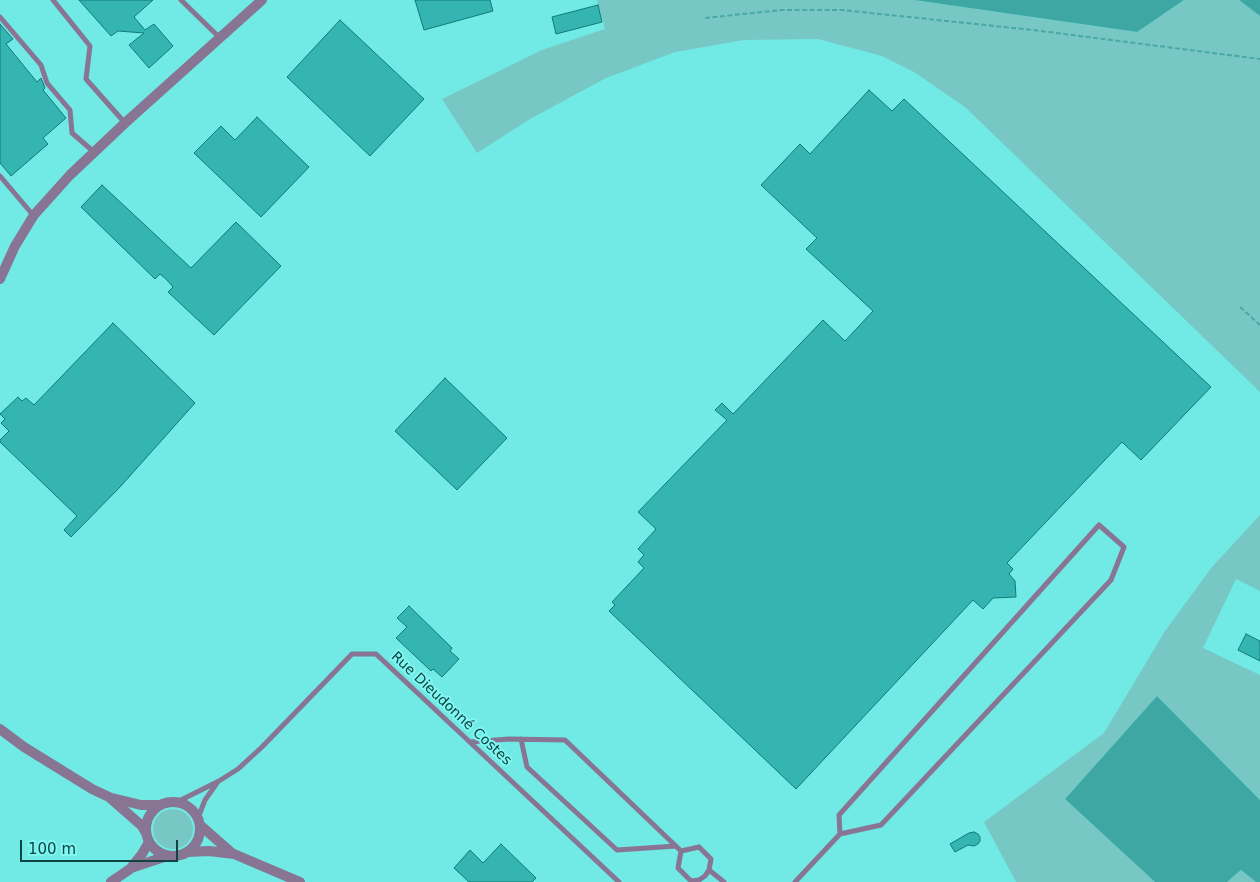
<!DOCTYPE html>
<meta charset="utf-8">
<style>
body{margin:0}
#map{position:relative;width:1260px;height:882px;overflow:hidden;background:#71e9e4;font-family:"DejaVu Sans",sans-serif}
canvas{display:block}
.scale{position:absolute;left:20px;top:840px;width:158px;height:22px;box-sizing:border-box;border:2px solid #0e4442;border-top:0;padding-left:6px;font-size:15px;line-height:18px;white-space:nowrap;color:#0e4442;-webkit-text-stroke:4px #7ff6f1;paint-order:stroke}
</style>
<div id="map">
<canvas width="1260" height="882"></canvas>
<div class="scale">100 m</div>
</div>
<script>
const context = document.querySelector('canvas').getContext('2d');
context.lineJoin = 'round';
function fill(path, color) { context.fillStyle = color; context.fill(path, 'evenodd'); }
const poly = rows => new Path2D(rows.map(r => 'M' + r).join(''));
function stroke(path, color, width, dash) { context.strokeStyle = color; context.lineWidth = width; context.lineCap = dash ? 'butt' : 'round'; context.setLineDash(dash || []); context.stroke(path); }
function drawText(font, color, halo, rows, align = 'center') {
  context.font = font + ' "DejaVu Sans",sans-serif'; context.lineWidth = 4; context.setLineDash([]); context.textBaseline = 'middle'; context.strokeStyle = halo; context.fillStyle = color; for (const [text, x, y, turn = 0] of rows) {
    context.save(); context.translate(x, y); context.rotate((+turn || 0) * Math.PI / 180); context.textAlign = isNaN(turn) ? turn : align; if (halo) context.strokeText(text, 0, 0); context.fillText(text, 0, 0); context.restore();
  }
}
fill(poly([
 [597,0,914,0,1136,32,1184,0,1239,0,1260,16,1260,392,965,107,914,72,882,56,818,39,744,40,675,52,606,78,530,119,477,153,442,99,542,50,605,29],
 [1260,515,1260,591,1236,579,1203,648,1260,675,1260,800,1157,696,1065,799,1155,882,1016,882,984,822,1104,733,1165,631,1212,567],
 '153 829a20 20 0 1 1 40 0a20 20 0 1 1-40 0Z',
 [1241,870,1256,882,1227,882]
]), '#77c8c5');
fill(poly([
 [914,0,1184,0,1137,32],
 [1239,0,1260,0,1260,16],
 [1157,696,1260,800,1260,882,1256,882,1241,870,1227,882,1155,882,1065,799]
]), '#3ea7a4');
const building = poly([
 [79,0,153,0,134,17,145,30,154,24,173,46,149,68,129,45,144,33,118,31,111,36,79,0],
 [415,0,490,0,493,11,424,30,415,0],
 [598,5,602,22,556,34,552,17,598,5],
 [340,20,424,99,370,156,287,77,340,20],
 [0,24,13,39,6,44,37,82,41,78,45,88,43,90,66,118,43,138,48,144,11,176,0,163,0,24],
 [869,90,892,111,904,99,1211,387,1141,460,1122,442,1007,563,1013,569,1009,574,1015,581,1016,597,993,598,983,609,973,600,796,789,609,611,615,605,612,602,644,568,638,562,644,555,638,549,656,529,638,512,727,420,715,410,722,403,733,414,823,320,845,341,873,311,806,249,817,238,761,185,800,144,810,154,869,90],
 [257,117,309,167,261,217,194,153,221,126,235,140,257,117],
 [102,185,191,268,236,222,281,266,214,335,168,292,173,287,166,279,160,274,155,279,81,207,102,185],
 [113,323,195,403,120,487,71,537,64,530,77,516,0,442,0,440,9,431,1,423,5,419,0,414,18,397,22,401,26,398,34,405,113,323],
 [445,378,507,438,457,490,395,431,445,378],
 [409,606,452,648,450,651,459,659,442,677,433,669,431,671,396,638,407,627,397,618,409,606],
 [1246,634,1260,641,1260,661,1238,650,1246,634],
 [974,832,978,834,980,837,980,841,978,844,974,846,968,845,955,852,950,844,969,833,974,832],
 [501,844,536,878,532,882,469,882,454,868,470,850,483,863,501,844]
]);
fill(building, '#34b5b1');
stroke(building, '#107a77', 1);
stroke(poly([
 [705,18,781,10,842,10,1033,30,1260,59],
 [1240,307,1260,325]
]), '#4aa7a3', 2, [5, 2.5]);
stroke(poly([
 [53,0,90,46,86,79,125,123],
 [181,0,220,38],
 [0,17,41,65,47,83,70,110,72,133,94,152],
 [0,176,33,215],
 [521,739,527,767,617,850,676,846],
 [470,742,509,739,565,740,681,851],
 [177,802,219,781,238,769,262,747,352,654,376,654,619,882],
 [198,818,205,800,217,783],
 [699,847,711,859,709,870,705,876,699,880,691,881,678,868,681,851,699,847],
 [709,870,724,882],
 [795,882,840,834,881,825,1111,580,1124,547,1099,525,839,815,840,834]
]), '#877593', 5);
stroke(poly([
 [0,279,15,246,34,215,70,175,125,123,262,0],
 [131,868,167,856],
 [111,882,130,869,142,854,149,842]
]), '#877593', 10);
stroke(poly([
 [0,729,24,747,92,789,109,797,142,826,146,833],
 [112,798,141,805,160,805],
 '146 829a27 27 0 1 1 54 0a27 27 0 1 1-54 0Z',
 [200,825,233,854],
 [188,852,209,851,234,854,300,882]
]), '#877593', 10);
drawText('14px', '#0e4442', '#7ff6f1', [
 ["Rue Dieudonné Costes",451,709,43]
]);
</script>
